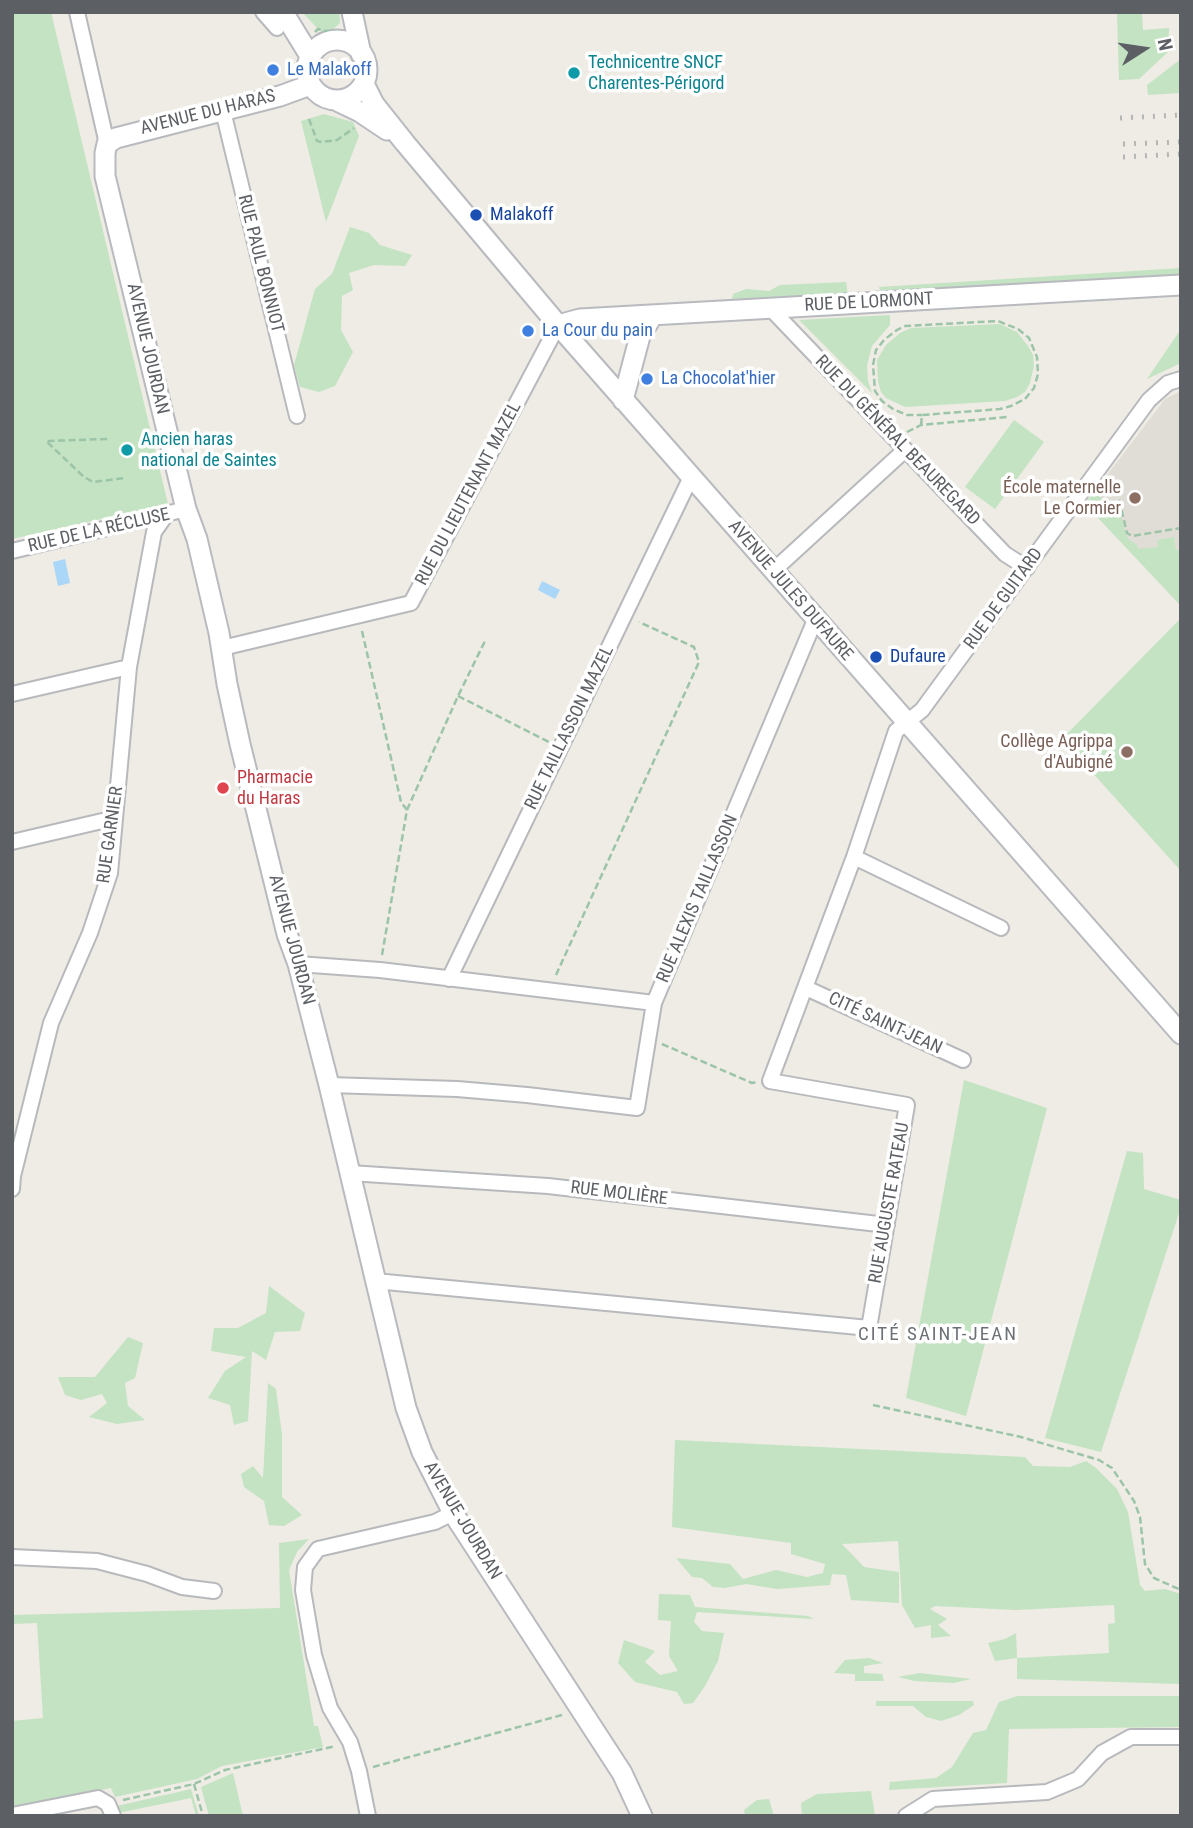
<!DOCTYPE html>
<meta charset="utf-8">
<style>
body{margin:0}
#map{position:relative;width:1193px;height:1828px;overflow:hidden;background:#eeece4;font-family:"Roboto Condensed",sans-serif}
canvas{display:block}
.frame{position:absolute;inset:0;border:14px solid #5c5f64;pointer-events:none}
.north{position:absolute;left:1109px;top:14px;width:70px;height:70px;-webkit-text-stroke:5px #fff;paint-order:stroke;rotate:78deg;font-size:19px;font-weight:700;line-height:28px;text-align:center;color:#5c5f64}
.north::after{content:'';display:block;margin:auto;width:24px;height:32px;background:#5c5f64;clip-path:polygon(50% 0,100% 100%,50% 72%,0 100%)}
</style>
<div id="map">
<canvas width="1193" height="1828"></canvas>
<div class="frame"></div>
<div class="north">N</div>
</div>
<script>
const context = document.querySelector('canvas').getContext('2d');
context.lineJoin = 'round';
function fill(path, color) { context.fillStyle = color; context.fill(path, 'evenodd'); }
const poly = rows => new Path2D(rows.map(r => 'M' + r).join(''));
function stroke(path, color, width, dash) { context.strokeStyle = color; context.lineWidth = width; context.lineCap = dash ? 'butt' : 'round'; context.setLineDash(dash || []); context.stroke(path); }
function drawText(font, color, halo, rows, align = 'center') {
  context.font = font + ' "Roboto Condensed",sans-serif'; context.lineWidth = 7; context.setLineDash([]); context.textBaseline = 'middle'; context.strokeStyle = halo; context.fillStyle = color; for (const [text, x, y, turn = 0] of rows) {
    context.save(); context.translate(x, y); context.rotate((+turn || 0) * Math.PI / 180); context.textAlign = isNaN(turn) ? turn : align; if (halo) context.strokeText(text, 0, 0); context.fillText(text, 0, 0); context.restore();
  }
}
fill(poly([
 [1181,391,1181,606,1085,504,1165,399]
]), '#e0ddd6');
fill(poly([
 [12,12,51,12,168,504,12,539],
 [302,12,339,12,340,23,330,32,323,32,318,29],
 [1117,12,1142,12,1143,30,1169,28,1168,52,1139,79,1119,80],
 [1181,59,1181,93,1148,95,1147,85],
 [324,114,353,122,359,136,326,222,301,121],
 [350,227,369,233,380,245,412,255,405,266,374,265,349,273,353,290,342,296,341,330,353,352,335,386,319,392,300,387,294,365,315,289,332,274],
 [1181,268,1181,275,881,293,879,287],
 [846,282,848,295,732,299,733,294,746,289,769,291,780,285],
 [890,315,890,325,872,346,867,365,868,381,872,393,799,320],
 [1181,315,1181,363,1147,379,1179,332],
 [1000,324,1017,332,1028,346,1033,355,1034,366,1030,383,1025,392,1017,397,1005,401,905,407,886,398,881,392,878,381,877,360,886,345,900,333,911,328],
 [1014,420,1044,442,995,509,965,487],
 [1094,492,1105,501,1117,503,1126,534,1129,540,1137,545,1138,549,1158,547,1157,540,1174,537,1176,550,1181,550,1181,606,1085,504],
 [1181,618,1181,871,1062,739],
 [964,1080,1047,1108,966,1416,906,1398],
 [1127,1151,1143,1153,1144,1189,1181,1200,1181,1207,1101,1452,1045,1438],
 [269,1286,305,1313,300,1331,275,1332,266,1360,252,1351,248,1421,234,1425,230,1405,208,1398,225,1371,246,1357,211,1351,214,1328,238,1328,266,1313],
 [128,1337,143,1343,135,1378,125,1383,128,1406,145,1420,117,1424,89,1417,107,1403,102,1394,81,1400,65,1395,58,1377,95,1377],
 [268,1383,276,1389,282,1435,282,1497,302,1515,284,1526,269,1525,264,1501,244,1487,241,1474,253,1466,263,1478],
 [675,1440,1025,1457,1033,1466,1070,1467,1086,1461,1096,1468,1117,1489,1128,1512,1140,1585,1145,1591,1165,1589,1181,1594,1181,1684,1017,1679,1017,1658,995,1661,988,1643,1005,1639,1016,1633,1017,1658,1109,1653,1108,1624,1115,1623,1114,1605,1016,1610,935,1606,930,1609,947,1619,938,1625,951,1636,931,1638,931,1625,915,1628,902,1605,898,1541,842,1544,864,1567,899,1572,899,1603,851,1600,846,1575,832,1574,830,1585,777,1589,746,1584,725,1588,713,1587,702,1578,692,1577,676,1558,730,1564,743,1579,776,1570,807,1577,823,1573,825,1564,791,1554,791,1543,672,1527],
 [309,1539,297,1552,289,1570,314,1726,318,1726,323,1747,222,1766,197,1779,115,1797,111,1788,12,1807,12,1721,43,1718,37,1623,12,1624,12,1615,280,1608,279,1543],
 [659,1594,690,1595,695,1607,808,1616,814,1619,697,1612,694,1622,702,1631,724,1633,718,1661,705,1686,693,1703,684,1704,677,1692,635,1682,618,1663,624,1640,655,1651,645,1662,660,1675,678,1671,669,1656,671,1621,658,1620],
 [869,1658,883,1663,864,1666,864,1673,882,1674,884,1681,855,1681,855,1674,834,1673,845,1660],
 [920,1673,971,1679,954,1683,915,1681,898,1677],
 [1018,1696,1181,1696,1181,1727,1009,1729,1007,1783,889,1790,890,1782,936,1778,952,1767,973,1733,986,1730,999,1702],
 [876,1701,973,1701,974,1705,959,1715,941,1721,926,1717,913,1706,876,1706],
 [233,1773,243,1816,209,1816,201,1787],
 [191,1789,199,1816,196,1816,191,1798,118,1813,117,1806],
 [871,1791,875,1816,802,1816,801,1803,817,1794],
 [769,1799,774,1816,745,1816,744,1810,757,1800]
]), '#c3e3c3');
fill(poly([
 [65,559,70,583,58,586,53,562],
 [542,581,560,590,555,599,538,590]
]), '#aad6f8');
const street = poly([
 [77,12,107,144],
 [263,12,277,28],
 [223,111,297,416],
 [771,309,1005,554,1027,568],
 [12,551,186,509],
 [773,571,905,450],
 [222,648,411,603,558,325],
 [12,694,129,667],
 [12,842,115,818],
 [854,857,1001,928],
 [298,964,380,970,654,1003],
 [449,979,691,477],
 [806,988,963,1060],
 [329,1085,457,1089,527,1095,637,1108,654,1003,815,620],
 [350,1173,548,1186,887,1225],
 [12,1189,13,1176,51,1023,90,933,110,873,129,667,154,532,166,515],
 [375,1281,869,1328,907,1105,770,1081,854,857,896,731,922,710,1149,400,1168,383,1181,379],
 [12,1557,97,1561,147,1574,182,1587,214,1591],
 [12,1815,98,1798,108,1804,113,1816],
 [368,1816,359,1771,350,1742,330,1708,314,1655,303,1590,305,1567,318,1549,435,1522,453,1513],
 [906,1816,933,1799,1047,1792,1078,1779,1102,1753,1131,1737,1181,1737]
]);
const secondary = poly([
 [283,12,310,56],
 [352,12,361,54],
 '307 70a30 30 0 1 1 60 0a30 30 0 1 1-60 0Z',
 [364,84,374,104,405,143,558,325,1181,1034],
 [310,85,280,96,116,138,107,144,105,153,105,176,186,509,197,539,219,633,227,684,240,744,287,934,298,964,329,1085,406,1408,422,1452,453,1513,622,1773,642,1816],
 [337,101,360,112,387,130],
 [558,325,580,319,1181,285],
 [623,400,640,336,653,315]
]);
stroke(street, '#b7b9bd', 18);
stroke(secondary, '#b8babf', 23);
stroke(poly([
 [315,32,318,29,330,32,339,31],
 [309,119,317,141,322,142,337,140,354,128],
 [921,425,922,415,1000,409,1011,406,1025,399,1034,388,1038,374,1037,357,1029,338,1018,329,998,321,905,326,897,330,884,340,876,350,873,365,875,391,882,401,893,409,907,415,922,415],
 [907,432,921,425,1007,417],
 [107,439,46,441,84,477,93,482,125,478],
 [1104,487,1118,495,1127,533,1132,536,1181,528],
 [362,631,401,802,407,810],
 [458,696,549,742],
 [382,955,407,810,458,696,485,641],
 [556,975,699,662,694,647,639,622],
 [662,1044,752,1083,756,1082],
 [873,1405,1021,1437,1099,1460,1112,1468,1134,1501,1140,1517,1145,1564,1154,1578,1181,1590],
 [373,1767,562,1715],
 [194,1784,203,1816],
 [123,1800,194,1784,225,1770,336,1746]
]), '#9cc4a8', 2.5, [7, 3.5]);
stroke(street, '#fff', 14);
stroke(secondary, '#fff', 19);
stroke(poly([
 [1120,118,1181,115],
 [1123,144,1181,142],
 [1123,157,1181,154]
]), '#b4b5b5', 5, [2, 9]);
for (const [x, y, r, color] of [
 [273,70,7,"#3f7fe0"],
 [574,73,7,"#0f9aa8"],
 [476,215,7,"#1a4fb4"],
 [528,331,7,"#3f7fe0"],
 [647,379,7,"#3f7fe0"],
 [127,450,7,"#0f9aa8"],
 [1135,498,7,"#8d6e63"],
 [876,657,7,"#1a4fb4"],
 [1127,752,7,"#8d6e63"],
 [223,788,7,"#e0444e"]
]) { const dot = new Path2D(); dot.arc(x, y, r, 0, 2 * Math.PI); context.fillStyle = color; context.fill(dot); stroke(dot, '#fff', 2.5); }
drawText('18px', '#0d838f', '#fff', [
 ["Technicentre SNCF",588,63],
 ["Charentes-Périgord",588,84],
 ["Ancien haras",141,440],
 ["national de Saintes",141,461]
], 'left');
drawText('18px', '#366cbe', '#fff', [
 ["Le Malakoff",287,70],
 ["La Cour du pain",542,331],
 ["La Chocolat'hier",661,379]
], 'left');
drawText('18px', '#5c5f64', '#fff', [
 ["AVENUE DU HARAS",208,113,-14],
 ["RUE PAUL BONNIOT",260,264,76],
 ["RUE DE LORMONT",869,303,-3],
 ["AVENUE JOURDAN",147,349,77],
 ["RUE DU GÉNÉRAL BEAUREGARD",897,441,46],
 ["RUE DU LIEUTENANT MAZEL",469,494,-62],
 ["RUE DE LA RÉCLUSE",99,531,-13],
 ["AVENUE JULES DUFAURE",790,591,49],
 ["RUE DE GUITARD",1004,599,-54],
 ["RUE TAILLASSON MAZEL",570,728,-64],
 ["RUE GARNIER",111,835,-82],
 ["RUE ALEXIS TAILLASSON",698,899,-67],
 ["AVENUE JOURDAN",291,940,75],
 ["CITÉ SAINT-JEAN",885,1024,25],
 ["RUE MOLIÈRE",619,1194,7],
 ["RUE AUGUSTE RATEAU",890,1203,-80],
 ["AVENUE JOURDAN",462,1521,59]
]);
drawText('18px', '#164399', '#fff', [
 ["Malakoff",490,215],
 ["Dufaure",890,657]
], 'left');
drawText('18px', '#785e54', '#fff', [
 ["École maternelle",1121,488],
 ["Le Cormier",1121,509],
 ["Collège Agrippa",1113,742],
 ["d'Aubigné",1113,763]
], 'right');
drawText('18px', '#be3a42', '#fff', [
 ["Pharmacie",237,778],
 ["du Haras",237,799]
], 'left');
context.letterSpacing = '2px';
drawText('19px', '#6d7176', '#fff', [
 ["CITÉ SAINT-JEAN",938,1335]
]);
context.letterSpacing = '0px';
</script>
